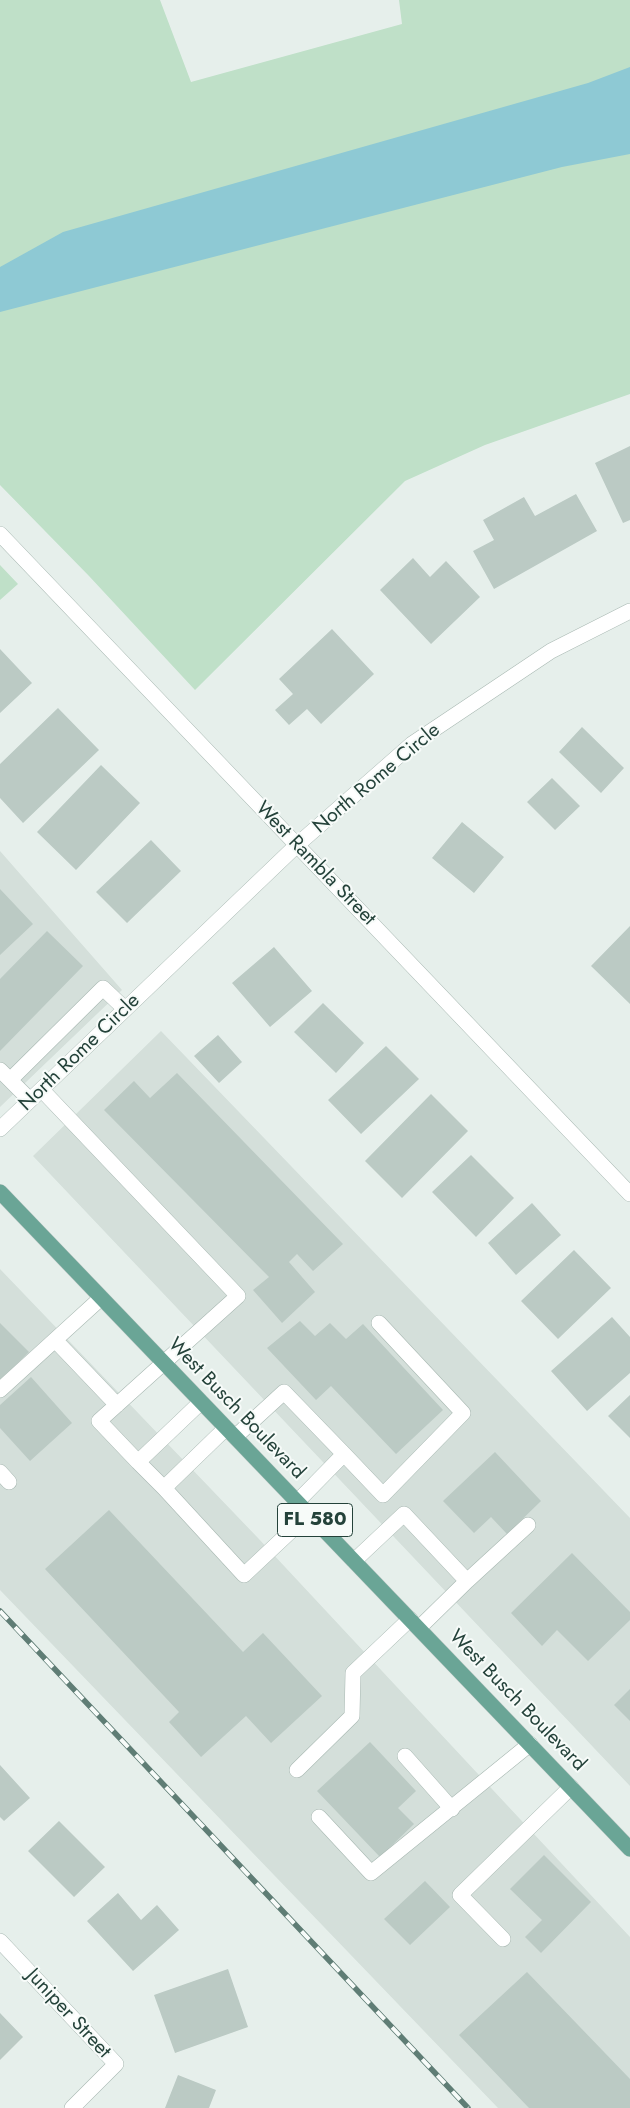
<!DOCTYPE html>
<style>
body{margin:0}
canvas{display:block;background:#e6efeb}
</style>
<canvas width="630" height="2108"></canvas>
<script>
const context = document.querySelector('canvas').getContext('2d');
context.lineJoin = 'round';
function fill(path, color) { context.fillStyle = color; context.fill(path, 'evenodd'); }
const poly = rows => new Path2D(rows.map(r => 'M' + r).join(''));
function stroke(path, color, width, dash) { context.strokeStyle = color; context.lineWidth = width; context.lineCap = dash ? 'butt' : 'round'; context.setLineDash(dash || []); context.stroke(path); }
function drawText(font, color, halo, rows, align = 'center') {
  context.font = font + ' Jost,sans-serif'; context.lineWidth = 4; context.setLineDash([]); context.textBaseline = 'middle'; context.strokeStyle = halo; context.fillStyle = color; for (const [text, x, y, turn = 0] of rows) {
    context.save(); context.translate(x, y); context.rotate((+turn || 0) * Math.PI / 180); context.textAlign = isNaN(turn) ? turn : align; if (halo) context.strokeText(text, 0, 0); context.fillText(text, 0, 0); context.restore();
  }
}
fill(poly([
 [0,851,122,990,0,1107],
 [161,1031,630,1518,630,1786,33,1156],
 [0,1269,258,1538,630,1937,630,2108,498,2108,0,1590]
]), '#d4dfda');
fill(poly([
 [0,0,160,0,191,82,402,24,399,0,630,0,630,394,485,445,405,481,195,690,89,576,0,485],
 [0,565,18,584,0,600]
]), '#bfe0c8');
fill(poly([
 [630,67,630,154,562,167,0,312,0,267,63,232,588,83]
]), '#8ec9d4');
fill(poly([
 [630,446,630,520,623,523,595,463],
 [576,494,597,531,494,589,473,551,494,540,483,520,524,497,535,516],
 [413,558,430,577,446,561,480,597,431,644,380,590],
 [332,629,374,674,321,724,307,709,289,725,275,710,293,694,279,679],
 [0,649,32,683,0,713],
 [58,708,99,750,23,823,0,798,0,764],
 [582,727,624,768,601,793,559,752],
 [101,765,140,803,76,870,37,832],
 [552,778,580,806,555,830,527,802],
 [462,822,504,857,474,893,432,858],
 [151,840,181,871,127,923,96,892],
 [0,889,33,924,0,955],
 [630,926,630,1004,591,966],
 [47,931,83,966,0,1051,0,979],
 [274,947,312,991,270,1027,232,983],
 [323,1003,364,1043,336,1073,294,1032],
 [218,1035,242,1062,219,1083,194,1056],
 [386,1046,419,1079,361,1134,328,1100],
 [177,1073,343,1244,313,1271,297,1254,289,1262,315,1292,282,1323,253,1290,269,1277,104,1110,134,1081,150,1098],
 [431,1094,468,1131,402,1198,365,1161],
 [471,1155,514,1198,476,1237,432,1192],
 [532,1203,561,1235,516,1275,488,1243],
 [574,1250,611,1288,558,1339,521,1301],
 [612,1317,630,1337,630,1373,587,1411,551,1371],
 [300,1321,315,1336,330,1323,346,1339,363,1324,443,1410,396,1454,331,1386,316,1400,267,1348],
 [0,1323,29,1352,0,1381],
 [31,1377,72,1423,30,1461,0,1428,0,1405],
 [630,1395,630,1438,608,1416],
 [495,1452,541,1501,507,1534,491,1517,474,1533,443,1501],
 [109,1510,243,1652,263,1633,322,1696,271,1743,246,1716,201,1757,169,1722,179,1712,45,1569],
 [572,1553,630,1612,630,1620,588,1661,557,1630,542,1646,511,1613],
 [630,1689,630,1721,614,1705],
 [370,1742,416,1791,398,1808,414,1824,380,1857,317,1791],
 [0,1765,30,1798,4,1821,0,1817],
 [59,1821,105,1867,74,1897,28,1851],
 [544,1855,591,1902,541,1953,525,1937,542,1920,510,1889],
 [425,1881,450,1907,410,1945,384,1919],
 [118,1893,141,1920,157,1905,179,1930,133,1971,87,1921],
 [228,1969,248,2027,175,2053,154,1995],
 [527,1972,630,2079,630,2108,529,2108,459,2035],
 [0,2013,23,2037,0,2060],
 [178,2075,216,2090,209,2108,165,2108]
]), '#bbcac4');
const minor = poly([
 [0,534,630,1194],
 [0,1070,30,1100],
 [10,1080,103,988,125,1009],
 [42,1090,238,1296,99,1421,138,1462,201,1402],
 [0,1129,297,845,412,744,551,651,630,611],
 [55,1340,117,1405],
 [0,1390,101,1298],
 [226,1428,164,1488,244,1575,309,1514],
 [235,1437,284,1392,344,1454,297,1502],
 [344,1454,383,1495,463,1413,379,1323],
 [138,1462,164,1488],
 [0,1472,9,1482],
 [354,1561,404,1514,467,1581,419,1628],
 [467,1581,528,1525],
 [405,1756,452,1809],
 [297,1770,352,1716,353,1673,410,1619],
 [319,1817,371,1873,530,1744],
 [503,1939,460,1895,571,1787],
 [0,1941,116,2064,72,2108]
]);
const major = poly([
 [0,1192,630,1849]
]);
stroke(minor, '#a8b8b2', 16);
stroke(major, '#c2cac8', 16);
stroke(minor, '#fff', 15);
stroke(major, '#6aa596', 15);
const rail = poly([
 [0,1611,468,2108]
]);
stroke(rail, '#5f7d75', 5.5);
stroke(rail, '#f7fbf9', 4, [11]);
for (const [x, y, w] of [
 [315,1520,75]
]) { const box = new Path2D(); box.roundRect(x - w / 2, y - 16.5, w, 33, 4); context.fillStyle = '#f7fbf9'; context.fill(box); stroke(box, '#24423a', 1); }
drawText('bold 19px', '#24423a', null, [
 ["FL 580",315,1520]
]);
drawText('20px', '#24423a', '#f7fbf9', [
 ["North Rome Circle",377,779,-40],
 ["West Rambla Street",315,864,46],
 ["North Rome Circle",80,1053,-44],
 ["West Busch Boulevard",236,1409,46],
 ["West Busch Boulevard",517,1701,46],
 ["Juniper Street",68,2014,47]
]);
</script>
